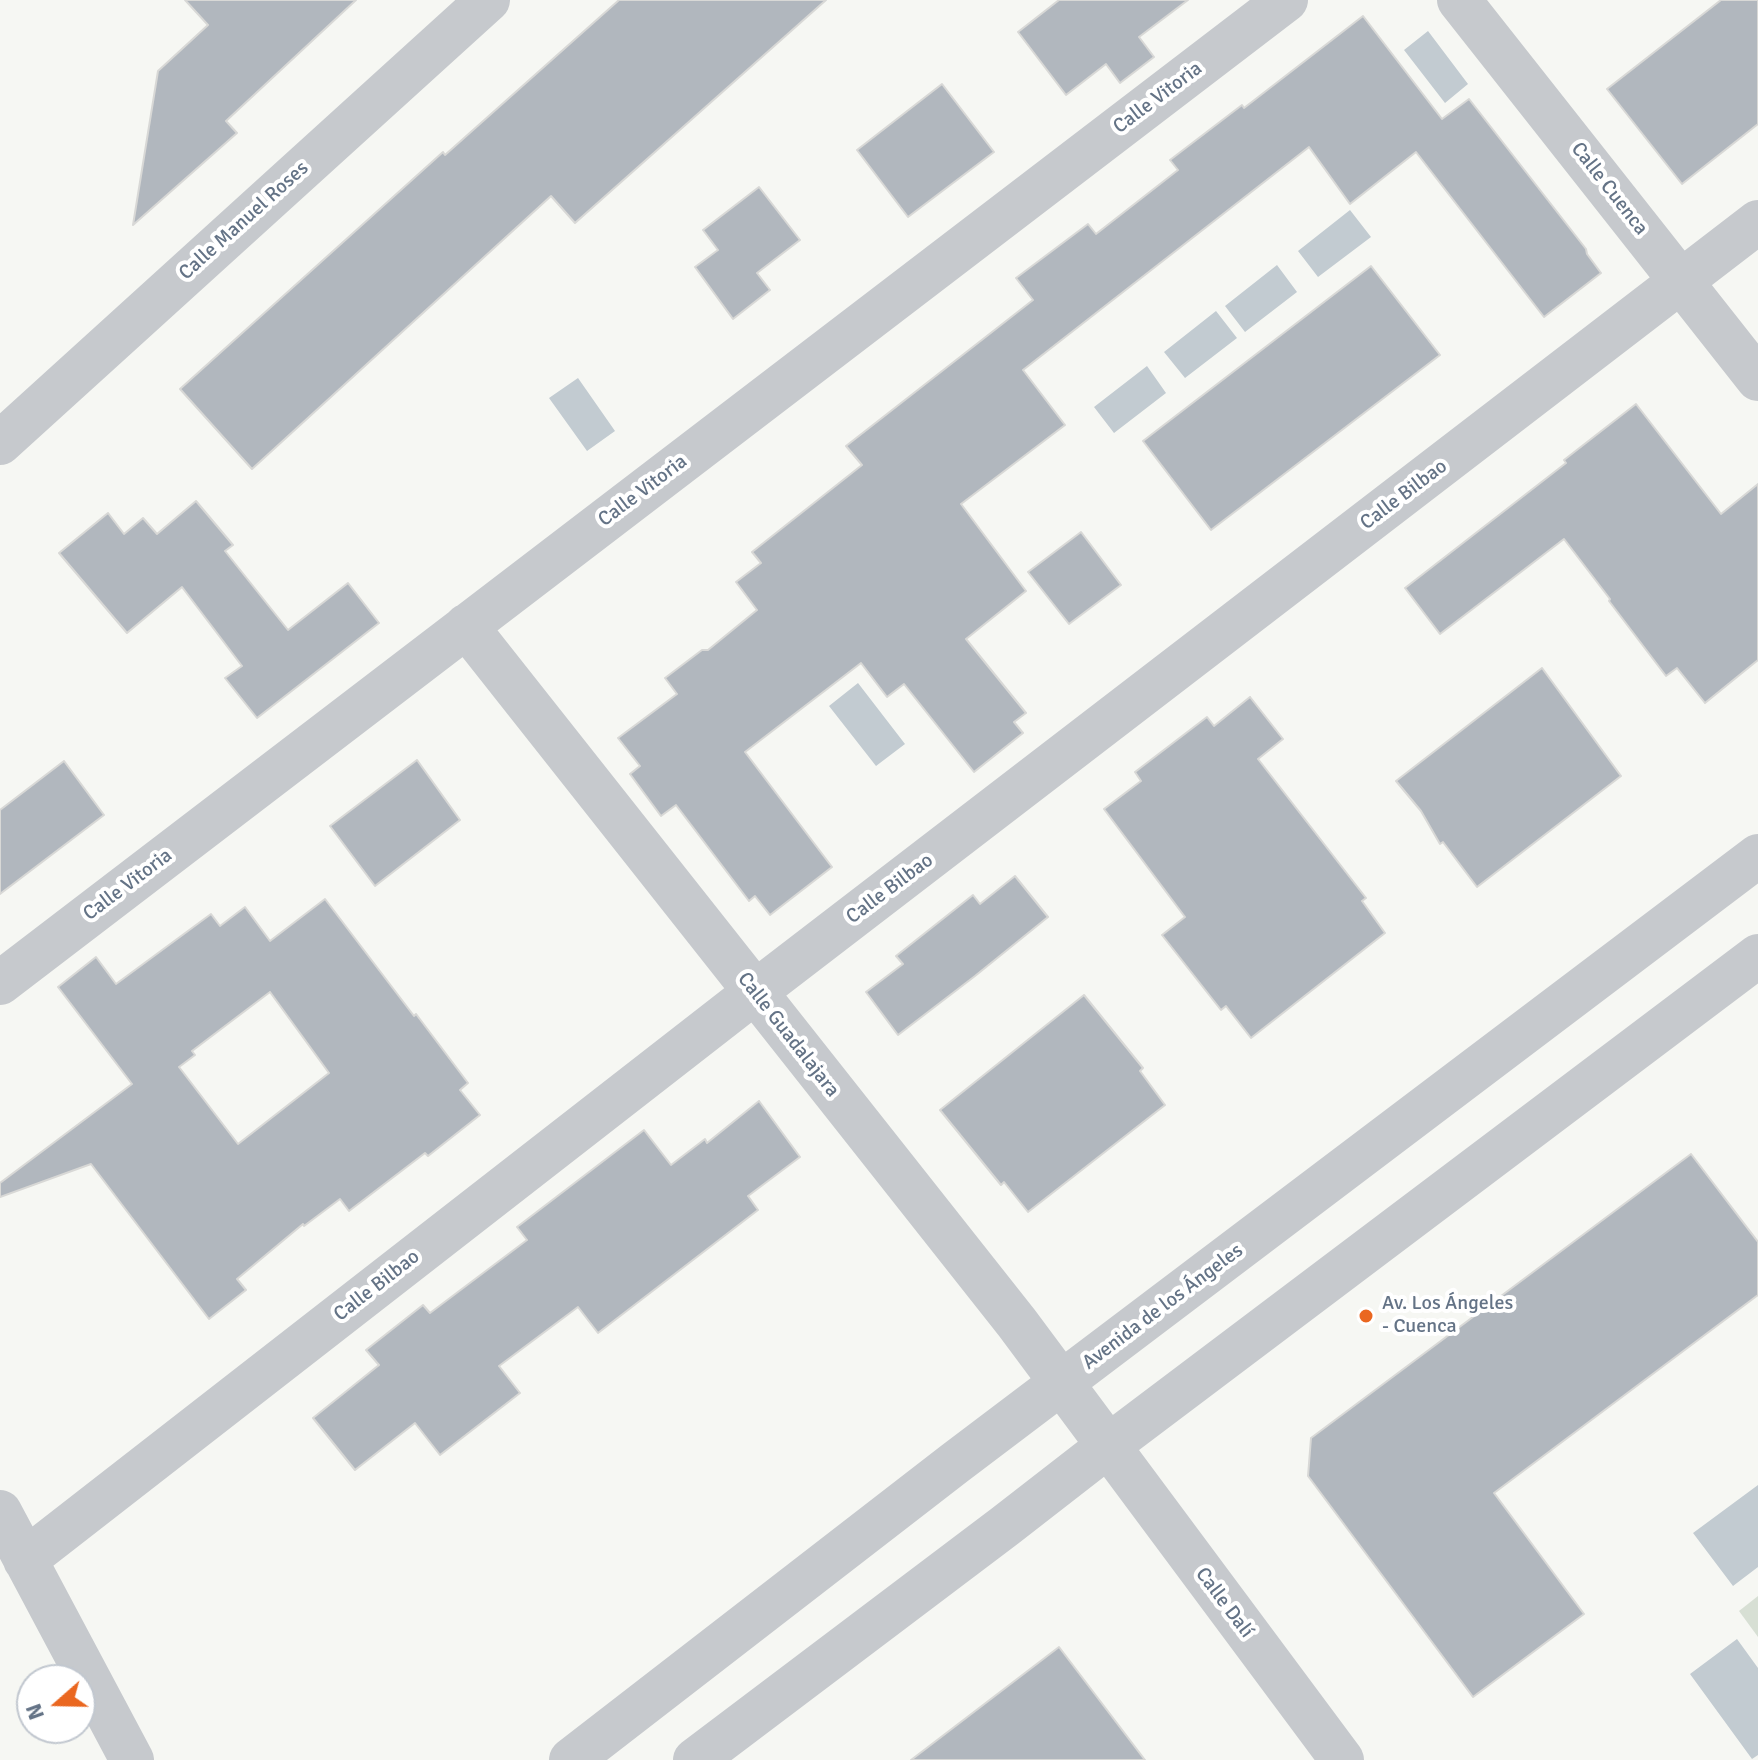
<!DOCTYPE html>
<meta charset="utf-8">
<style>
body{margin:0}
#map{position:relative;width:1758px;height:1760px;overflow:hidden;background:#f6f7f3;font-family:Signika,sans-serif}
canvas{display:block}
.north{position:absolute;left:16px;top:1664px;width:80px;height:80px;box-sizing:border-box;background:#fff;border:2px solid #c1c7cf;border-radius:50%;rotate:250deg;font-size:22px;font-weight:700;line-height:32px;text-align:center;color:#647386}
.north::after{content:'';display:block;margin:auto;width:28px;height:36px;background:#ea6720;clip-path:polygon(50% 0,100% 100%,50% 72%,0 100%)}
</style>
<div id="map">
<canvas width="1758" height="1760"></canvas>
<div class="north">N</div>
</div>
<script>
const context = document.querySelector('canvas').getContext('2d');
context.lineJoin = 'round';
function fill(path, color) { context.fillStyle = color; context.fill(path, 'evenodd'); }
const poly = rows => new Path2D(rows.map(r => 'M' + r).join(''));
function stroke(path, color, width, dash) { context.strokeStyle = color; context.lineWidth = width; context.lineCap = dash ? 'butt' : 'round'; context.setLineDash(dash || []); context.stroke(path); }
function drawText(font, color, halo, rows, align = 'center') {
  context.font = font + ' Signika,sans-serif'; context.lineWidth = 8; context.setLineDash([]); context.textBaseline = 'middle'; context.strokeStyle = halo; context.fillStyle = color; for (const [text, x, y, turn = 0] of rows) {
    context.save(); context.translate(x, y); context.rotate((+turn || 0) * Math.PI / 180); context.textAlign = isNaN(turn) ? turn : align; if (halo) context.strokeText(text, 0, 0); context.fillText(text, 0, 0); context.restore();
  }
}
fill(poly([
 [1758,1596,1758,1637,1739,1611]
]), '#d7dfd4');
fill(poly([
 [1428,31,1468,84,1445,103,1404,50],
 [1350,210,1371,237,1318,277,1298,251],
 [1277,265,1297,292,1245,332,1225,306],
 [1216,311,1237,338,1185,378,1164,352],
 [1147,366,1166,393,1114,433,1094,407],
 [578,378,615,431,587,451,549,398],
 [858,683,905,744,876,766,829,706],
 [1758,1485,1758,1567,1733,1586,1693,1533],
 [1737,1639,1758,1668,1758,1755,1752,1759,1690,1674]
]), '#c2cbd1');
const building = poly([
 [185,0,356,0,226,121,237,133,133,225,158,71,208,25,185,0],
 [619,0,826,0,575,223,551,196,252,469,180,389,443,152,445,155,619,0],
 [1059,0,1188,0,1139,37,1154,57,1120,83,1106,64,1066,95,1018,32,1059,0],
 [1721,0,1758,0,1758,124,1682,184,1607,89,1721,0],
 [1363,16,1442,119,1469,99,1586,249,1587,254,1601,273,1544,317,1416,152,1350,204,1309,147,1023,370,1065,425,961,504,1026,591,966,639,1026,713,1014,722,1023,733,974,772,904,684,887,697,861,663,745,752,832,867,770,915,755,896,749,901,676,805,661,816,630,774,640,766,618,738,677,694,665,678,702,650,708,650,757,610,736,582,761,563,752,552,862,465,846,446,1033,300,1016,278,1088,224,1096,234,1178,170,1170,160,1242,105,1244,108,1363,16],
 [942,84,994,152,908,217,857,150,942,84],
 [759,187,800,240,757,273,770,290,733,319,695,267,718,250,703,230,759,187],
 [1371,266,1440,355,1211,530,1143,441,1371,266],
 [1636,404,1721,514,1758,484,1758,660,1705,703,1677,668,1666,676,1609,601,1610,599,1564,539,1440,634,1405,588,1566,463,1564,460,1636,404],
 [196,501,233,545,225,551,288,630,348,583,379,623,257,718,225,678,242,666,182,587,127,633,59,553,108,513,124,534,143,518,157,534,196,501],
 [1081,532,1121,585,1069,624,1028,572,1081,532],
 [1542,668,1621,776,1477,887,1443,842,1440,844,1421,811,1396,781,1542,668],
 [1250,697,1283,739,1258,759,1366,898,1362,901,1385,933,1251,1038,1226,1006,1221,1010,1162,935,1185,917,1104,809,1141,781,1135,772,1207,717,1214,726,1250,697],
 [417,760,460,820,375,886,330,826,417,760],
 [64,761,104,815,0,894,0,810,64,761],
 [1015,876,1048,917,975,976,898,1035,866,992,903,964,896,956,973,895,980,904,1015,876],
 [325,899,414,1016,416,1014,468,1083,460,1090,480,1115,428,1156,425,1153,349,1211,340,1199,304,1226,303,1224,237,1279,246,1290,209,1319,91,1164,0,1197,0,1183,132,1084,58,987,96,957,116,984,211,914,220,926,245,907,270,941,325,899],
 [270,992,329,1073,238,1144,179,1067,195,1055,192,1051,270,992],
 [1084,995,1143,1068,1140,1071,1165,1105,1028,1212,1004,1182,1001,1185,940,1110,1084,995],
 [759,1101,800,1157,748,1196,758,1210,598,1333,578,1307,499,1366,520,1393,440,1455,415,1423,355,1470,313,1418,379,1365,366,1350,423,1305,430,1313,527,1240,517,1227,644,1130,671,1165,705,1139,707,1143,759,1101],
 [1691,1154,1758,1242,1758,1295,1494,1493,1584,1614,1473,1697,1308,1476,1311,1438,1691,1154],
 [1059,1647,1145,1760,911,1760,1059,1647]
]);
fill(building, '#b1b7be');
stroke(building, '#d8d8d6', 2);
stroke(poly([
 [1459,0,1758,379],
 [0,443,488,0],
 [466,626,1017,1323,1342,1760],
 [0,983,1286,0],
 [0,1512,132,1760],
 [25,1560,755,992,1758,222],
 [571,1760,955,1463,1758,856],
 [695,1760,1005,1526,1108,1446,1758,956]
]), '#c6c9cd', 44);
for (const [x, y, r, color] of [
 [1366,1316,8,"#ea6720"]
]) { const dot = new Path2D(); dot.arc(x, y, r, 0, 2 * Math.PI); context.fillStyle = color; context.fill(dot); stroke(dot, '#fff', 3); }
drawText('20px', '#647386', '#fff', [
 ["Calle Vitoria",1158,98,-37],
 ["Calle Cuenca",1609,189,52],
 ["Calle Manuel Roses",244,221,-42],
 ["Calle Vitoria",643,491,-37],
 ["Calle Bilbao",1404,495,-37],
 ["Calle Vitoria",128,885,-37],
 ["Calle Bilbao",890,889,-37],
 ["Calle Guadalajara",788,1035,52],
 ["Calle Bilbao",377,1286,-38],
 ["Avenida de los Ángeles",1163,1307,-37],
 ["Calle Dalí",1224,1603,53]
]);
drawText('20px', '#647386', '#fff', [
 ["Av. Los Ángeles",1382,1304],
 ["- Cuenca",1382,1327]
], 'left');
</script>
